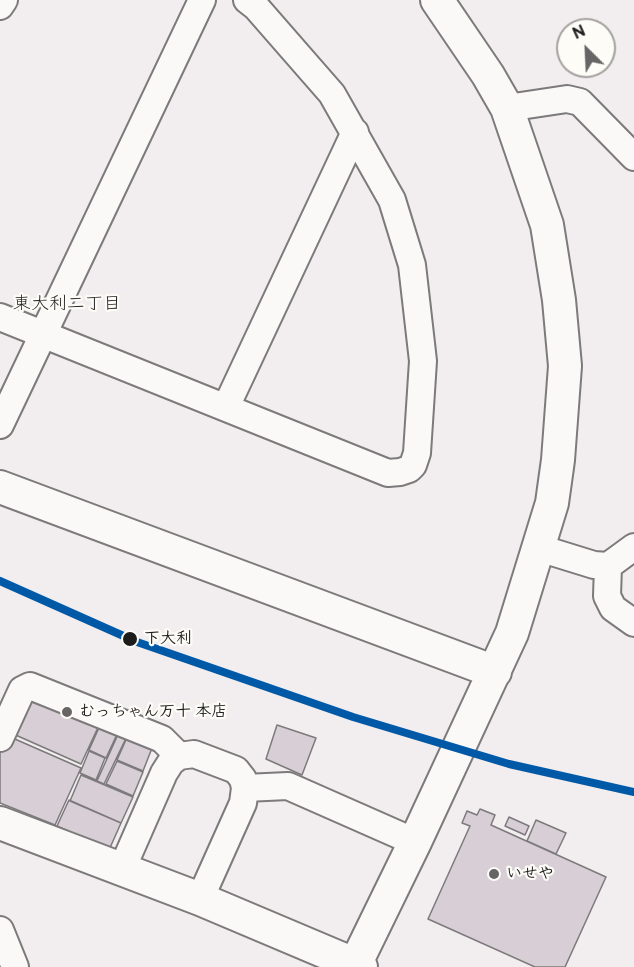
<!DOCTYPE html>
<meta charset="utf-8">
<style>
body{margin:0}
#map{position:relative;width:634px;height:967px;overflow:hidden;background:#f2edef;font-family:"Balsamiq Sans",sans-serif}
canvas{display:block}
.north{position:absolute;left:556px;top:18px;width:60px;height:60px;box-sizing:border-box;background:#fdfcf7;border:2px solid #a3a29f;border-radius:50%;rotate:336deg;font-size:16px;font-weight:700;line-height:24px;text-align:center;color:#1c1c1c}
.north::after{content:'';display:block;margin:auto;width:21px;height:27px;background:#676566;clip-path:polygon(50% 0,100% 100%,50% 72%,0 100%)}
</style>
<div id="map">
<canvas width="634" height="967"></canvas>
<div class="north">N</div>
</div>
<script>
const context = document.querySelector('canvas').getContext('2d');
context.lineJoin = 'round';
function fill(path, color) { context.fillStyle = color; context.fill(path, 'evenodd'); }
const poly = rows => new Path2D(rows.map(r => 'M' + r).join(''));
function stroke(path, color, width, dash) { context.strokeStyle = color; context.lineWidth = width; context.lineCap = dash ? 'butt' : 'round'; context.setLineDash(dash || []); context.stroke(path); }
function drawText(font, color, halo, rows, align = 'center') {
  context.font = font + ' "Balsamiq Sans","Klee One",sans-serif'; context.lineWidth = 4.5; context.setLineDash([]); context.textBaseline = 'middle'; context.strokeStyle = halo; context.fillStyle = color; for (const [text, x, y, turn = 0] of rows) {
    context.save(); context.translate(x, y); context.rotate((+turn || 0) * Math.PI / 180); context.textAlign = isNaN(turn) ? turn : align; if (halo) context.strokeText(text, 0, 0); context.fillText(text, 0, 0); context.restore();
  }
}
const building = poly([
 [39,695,101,721,81,764,11,733,24,702,39,695],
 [102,721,119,730,106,758,89,750,102,721],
 [277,725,316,738,302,775,266,759,277,725],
 [120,730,128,734,104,784,97,781,120,730],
 [129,733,154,743,143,771,117,760,129,733],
 [8,736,81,768,55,825,0,803,0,751,8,736],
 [89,751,105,758,96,780,80,773,89,751],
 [117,761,143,772,133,796,106,784,117,761],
 [81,775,133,797,121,823,70,801,81,775],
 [69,800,121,823,109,850,57,826,69,800],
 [480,809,495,815,491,825,606,877,565,967,535,967,428,919,470,826,462,823,467,811,477,815,480,809],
 [509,817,529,826,525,835,505,826,509,817],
 [536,820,566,833,556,854,527,841,536,820]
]);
fill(building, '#d8ced6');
stroke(building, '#7c7a7b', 1.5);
const minor = poly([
 [0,6,4,0],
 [507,108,567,99,580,102,634,157],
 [0,317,388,473,400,472,409,469,413,465,417,453,423,361,412,265,392,200,332,94,256,7,247,0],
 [226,407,355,132],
 [0,425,202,0],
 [539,548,594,565,608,566,634,547],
 [608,566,607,596,613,608,634,623],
 [0,738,22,690,30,686,162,739,179,756],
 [245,788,288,786,415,842],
 [122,869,164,773,171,762,179,756,194,754,236,770,243,779,245,788,243,803,200,899],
 [0,930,15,967]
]);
const tertiary = poly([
 [0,487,495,672],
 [0,823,200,899,361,967],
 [354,967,415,842,512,633,552,503,558,460,565,366,559,300,547,225,507,108,488,75,437,0]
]);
stroke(minor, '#7c7a7b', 30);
stroke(tertiary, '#7c7a7b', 36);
stroke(minor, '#faf9f8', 26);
stroke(tertiary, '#faf9f8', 32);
stroke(poly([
 [0,581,137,642,353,717,509,764,634,792]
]), '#0059a6', 8);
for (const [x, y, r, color] of [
 [130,639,8,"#1c1c1c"],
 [67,712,6,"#676566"],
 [494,874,6,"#676566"]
]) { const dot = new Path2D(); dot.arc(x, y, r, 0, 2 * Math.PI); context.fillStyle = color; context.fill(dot); stroke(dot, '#fdfcf7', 2); }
drawText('bold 16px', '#1c1c1c', '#fdfcf7', [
 ["下大利",144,639]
], 'left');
drawText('bold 16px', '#1c1c1c', '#fdfcf7', [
 ["むっちゃん万十 本店",79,712],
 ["いせや",506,874]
], 'left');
drawText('18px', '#1c1c1c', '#fdfcf7', [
 ["東大利二丁目",67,304]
]);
</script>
